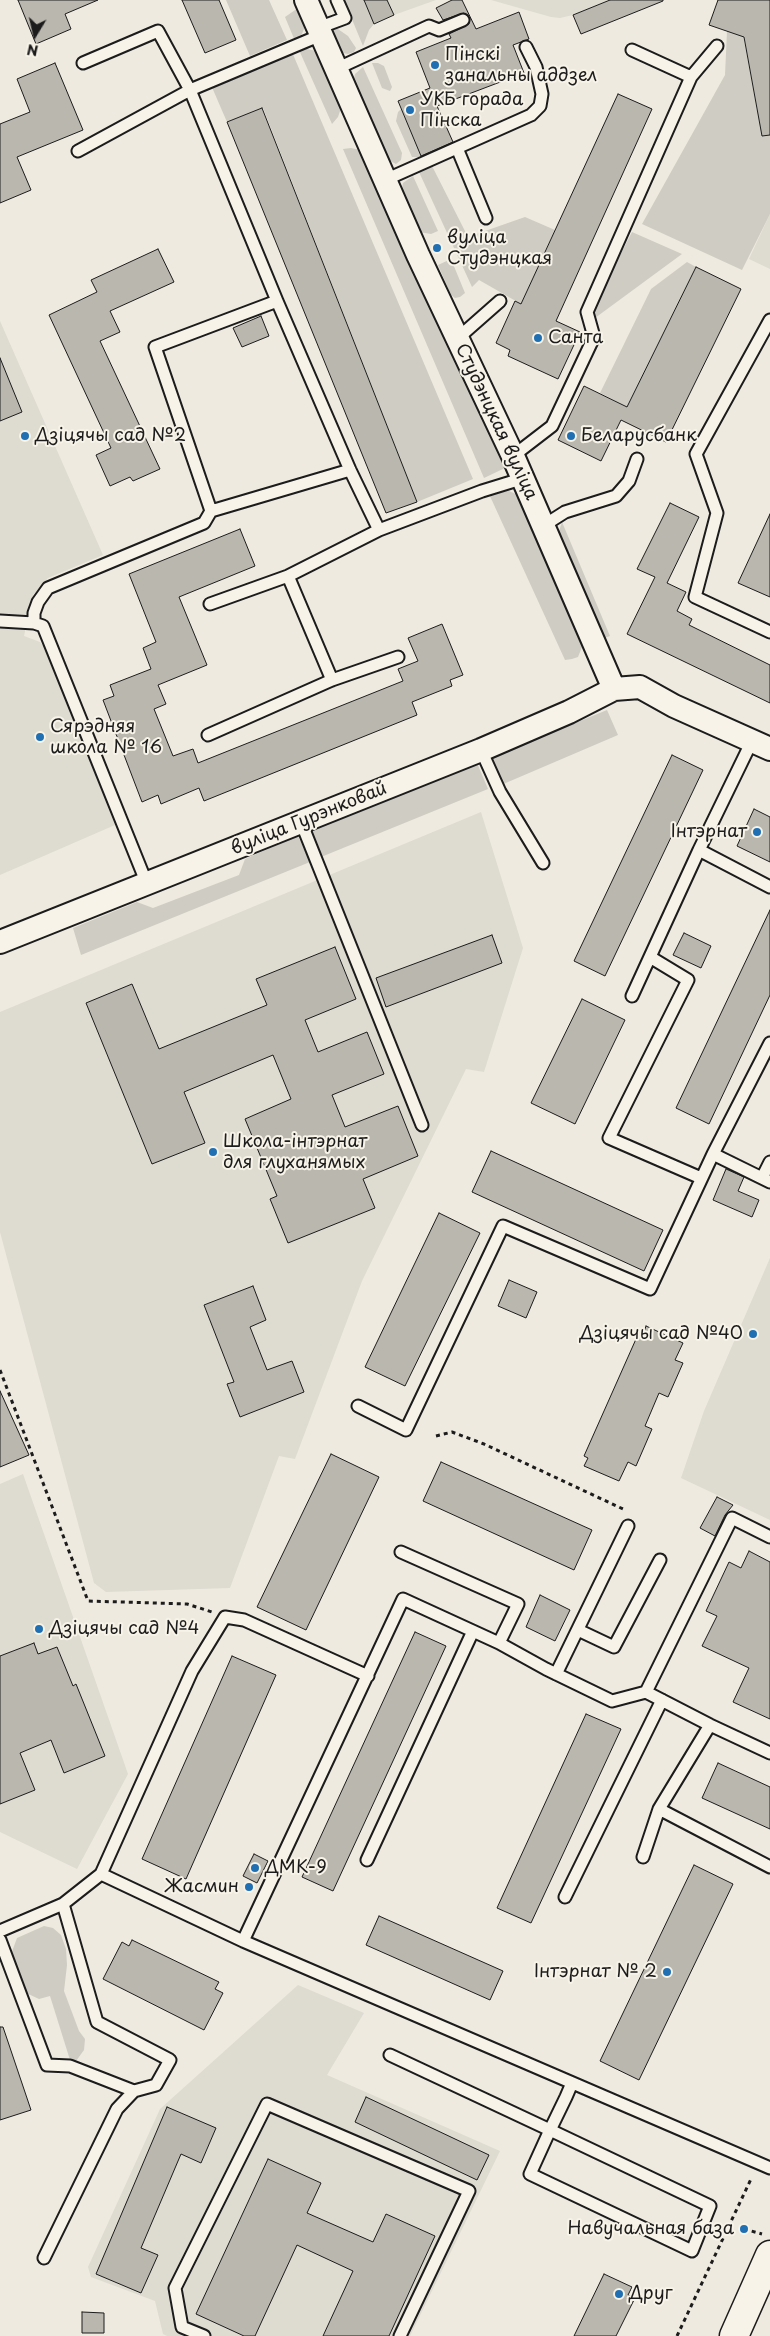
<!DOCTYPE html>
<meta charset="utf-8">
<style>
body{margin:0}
#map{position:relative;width:770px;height:2336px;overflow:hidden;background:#eeeae0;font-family:"Playpen Sans",sans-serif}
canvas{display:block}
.north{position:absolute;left:10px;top:10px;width:50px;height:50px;-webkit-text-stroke:4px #f7f3e8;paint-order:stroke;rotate:189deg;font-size:14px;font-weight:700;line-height:20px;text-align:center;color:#1c1c1c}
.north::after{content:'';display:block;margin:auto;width:18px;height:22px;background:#1c1c1c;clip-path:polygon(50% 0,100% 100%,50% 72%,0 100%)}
</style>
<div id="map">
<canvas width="770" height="2336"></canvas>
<div class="north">N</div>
</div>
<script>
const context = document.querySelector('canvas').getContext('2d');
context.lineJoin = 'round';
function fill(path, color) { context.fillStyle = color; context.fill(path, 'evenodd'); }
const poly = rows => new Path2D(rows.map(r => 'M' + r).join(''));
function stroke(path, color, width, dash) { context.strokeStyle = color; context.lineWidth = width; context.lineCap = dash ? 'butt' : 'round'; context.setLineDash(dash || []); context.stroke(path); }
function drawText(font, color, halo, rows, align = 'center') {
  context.font = font + ' "Playpen Sans",sans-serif'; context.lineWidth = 4; context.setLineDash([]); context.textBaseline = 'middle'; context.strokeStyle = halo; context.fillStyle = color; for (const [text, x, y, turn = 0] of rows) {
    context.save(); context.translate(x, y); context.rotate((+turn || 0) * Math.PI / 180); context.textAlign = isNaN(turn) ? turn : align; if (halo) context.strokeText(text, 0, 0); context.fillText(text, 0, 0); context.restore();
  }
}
fill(poly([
 [387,0,436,0,394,15],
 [491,0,610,0,573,15,560,18,551,17],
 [770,214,770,269,749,259],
 [0,321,103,555,48,578,33,595,24,636,40,642,46,649,115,825,0,875],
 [481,812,523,948,484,1072,466,1069,362,1281,295,1459,279,1456,230,1588,106,1592,94,1583,0,1232,0,1012],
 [770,1258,770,1520,681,1478,704,1411],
 [23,1474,128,1774,77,1869,0,1832,0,1484],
 [298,1985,364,2013,327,2075,500,2151,410,2336,167,2336,163,2334,155,2301,91,2277,88,2267,160,2109]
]), '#dedbd1');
fill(poly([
 [226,0,269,0,287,40,250,56],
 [344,0,364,0,374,24,369,30,363,46],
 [298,8,305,23,304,29,300,38,295,41,285,17],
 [330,27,335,27,348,36,356,48,354,52,348,54,339,52],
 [742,28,757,110,770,110,770,214,742,270,642,224,725,75,727,31],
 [307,49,316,51,321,56,342,105,338,117,332,124,299,50],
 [292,52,473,479,417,502,263,108,227,122,211,85],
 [372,63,378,63,384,66,392,87,390,91,382,88],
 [363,67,402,153,401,160,396,164,385,158,352,87,355,74],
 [401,109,422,157,412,157,396,121,398,112],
 [351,148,365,151,505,468,484,478,343,149],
 [431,164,468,237,525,217,555,230,521,304,479,280,472,287,419,172],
 [413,176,438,231,431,234,419,232,401,194,403,183],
 [632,232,682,254,595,318,592,310],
 [451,259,465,293,460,297,455,298,451,295,438,265],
 [687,262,696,267,627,407,600,393,651,289],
 [509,491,518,495,582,647,578,657,572,659,565,660,489,494],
 [562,522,610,636,602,639,558,534],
 [607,710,618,735,501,785,492,761,495,756],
 [477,763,488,789,321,857,311,831],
 [298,836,310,862,81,955,73,928,137,902,153,908,239,875,245,859],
 [44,1926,53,1928,61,1935,66,1949,67,1965,64,1991,79,2031,85,2039,84,2050,76,2061,70,2060,50,1996,39,1999,22,1991,10,1957,17,1938]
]), '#cfccc3');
const building = poly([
 [18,0,98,0,65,14,71,29,36,44,18,0],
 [182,0,219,0,236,40,205,53,182,0],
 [364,0,387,0,394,15,374,24,364,0],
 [452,0,462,0,476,29,519,12,529,39,513,45,524,73,437,106,453,142,421,156,398,101,430,88,416,52,451,38,449,34,469,24,470,18,464,13,443,20,436,8,452,0],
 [610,0,663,0,663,1,581,34,573,15,610,0],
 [718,0,770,0,770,135,762,136,744,37,709,25,718,0],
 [55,63,83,130,17,157,31,190,0,203,0,124,30,112,17,79,55,63],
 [618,94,652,109,556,321,580,332,558,379,508,356,510,350,496,343,515,301,521,304,618,94],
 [262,108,417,502,386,513,227,122,262,108],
 [158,249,174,282,110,311,120,332,100,341,160,469,133,481,130,477,110,486,96,455,111,448,49,315,97,292,91,280,158,249],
 [696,267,741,289,666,442,621,420,601,461,558,440,584,386,627,407,696,267],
 [261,316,269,336,242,347,233,328,261,316],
 [0,358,22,412,0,421,0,358],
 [670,503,699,517,667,583,686,592,677,611,692,619,689,625,770,665,770,703,627,634,655,577,637,569,670,503],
 [770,514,770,597,738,583,770,514],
 [240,529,255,566,179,597,207,665,158,685,166,704,154,709,173,756,193,749,198,763,403,681,398,669,418,661,408,638,442,624,463,675,450,680,452,686,412,702,417,715,204,801,199,788,161,804,158,795,142,802,103,700,114,696,110,685,151,669,143,648,156,642,129,574,240,529],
 [672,755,703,770,605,976,574,961,672,755],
 [754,809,770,817,770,862,737,846,754,809],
 [770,910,770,995,709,1124,676,1108,770,910],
 [684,933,711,946,701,968,673,955,684,933],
 [492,935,502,963,386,1007,376,978,492,935],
 [335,947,356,999,305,1020,318,1052,367,1032,384,1074,332,1095,345,1127,398,1106,418,1156,363,1179,375,1208,288,1243,270,1199,277,1196,245,1119,291,1099,273,1055,184,1092,205,1143,152,1164,86,1003,132,984,159,1049,267,1005,256,979,335,947],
 [582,999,625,1020,575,1124,531,1103,582,999],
 [491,1151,663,1230,644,1271,472,1192,491,1151],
 [726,1169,744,1177,738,1191,759,1200,752,1217,713,1200,726,1169],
 [439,1213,480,1233,405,1386,365,1367,439,1213],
 [509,1280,537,1292,526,1318,498,1306,509,1280],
 [253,1286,266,1320,250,1327,267,1370,292,1361,304,1392,240,1417,227,1384,234,1382,204,1305,253,1286],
 [646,1326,683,1343,675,1360,683,1363,668,1397,659,1393,645,1426,652,1429,636,1466,628,1462,619,1481,584,1466,588,1458,584,1456,640,1330,644,1332,646,1326],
 [0,1391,29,1455,0,1467,0,1391],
 [331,1454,379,1477,306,1630,257,1607,331,1454],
 [441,1462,592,1530,574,1570,423,1501,441,1462],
 [717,1497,733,1505,725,1515,715,1536,700,1528,717,1497],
 [749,1551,770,1562,770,1719,733,1702,749,1668,702,1646,717,1616,706,1611,729,1562,741,1568,749,1551],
 [540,1595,570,1610,555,1641,526,1627,540,1595],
 [415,1632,446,1646,333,1891,302,1877,415,1632],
 [34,1643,38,1654,57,1647,73,1686,76,1684,105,1756,64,1773,51,1740,20,1753,35,1790,0,1804,0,1656,34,1643],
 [232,1656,276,1675,186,1879,142,1859,232,1656],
 [586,1714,621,1729,531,1923,497,1908,586,1714],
 [718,1763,770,1787,770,1829,702,1798,718,1763],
 [254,1854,268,1861,257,1883,243,1876,254,1854],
 [694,1865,733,1884,639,2080,600,2061,694,1865],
 [379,1916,503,1971,490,2000,366,1945,379,1916],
 [132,1940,219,1982,215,1989,223,1993,204,2030,103,1979,122,1942,129,1946,132,1940],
 [0,2027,3,2027,31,2110,0,2120,0,2027],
 [366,2097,489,2155,477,2180,355,2122,366,2097],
 [167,2107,216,2128,201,2163,181,2154,141,2248,158,2255,141,2293,96,2274,167,2107],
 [268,2159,321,2183,307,2213,373,2242,386,2214,435,2236,389,2336,323,2336,353,2271,297,2245,255,2336,244,2336,196,2314,268,2159],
 [604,2274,632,2287,628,2295,635,2298,616,2336,574,2336,604,2274],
 [82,2312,104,2313,104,2333,82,2333,82,2312]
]);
fill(building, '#bab7af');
stroke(building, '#1c1c1c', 1);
const lane = poly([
 [318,28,345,18,337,0],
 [632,50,691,77],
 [83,63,158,31,190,90,321,35],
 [336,69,429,26,439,30,463,20],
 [457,148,486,218],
 [78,151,190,90,277,301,350,470,379,530],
 [385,180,531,115,540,106,542,94,536,67,526,47],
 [770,320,696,454,717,513,695,597,770,632],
 [458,338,500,301],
 [513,456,552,426,594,337,587,312,691,77,717,46],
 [211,511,155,347,277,301],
 [543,526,565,512,616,496,629,481,637,459],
 [288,576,332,680],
 [210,604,288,576,379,530,482,491,521,479],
 [0,621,34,623],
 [208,735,332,680,398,657],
 [481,750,500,792,543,863],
 [301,822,422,1125],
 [699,850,770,887],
 [147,884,43,626,34,623,34,613,38,602,48,588,204,523,211,511,350,470],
 [650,957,688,980,609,1138,701,1178],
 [632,996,699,850,752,741],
 [713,1154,770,1182],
 [762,1178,770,1162],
 [358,1406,406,1430,503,1226,650,1289,713,1154,770,1043],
 [401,1552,518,1604,499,1643],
 [578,1630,614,1647,660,1560],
 [556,1674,628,1526],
 [368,1676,244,1620,225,1617,192,1671,101,1874,243,1941,770,2168],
 [646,1692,732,1518,770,1537],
 [659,1809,770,1867],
 [643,1857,659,1809,710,1725],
 [367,1860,473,1631],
 [565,1897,662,1700],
 [0,1931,63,1904],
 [0,1940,47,2065,70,2066,134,2091],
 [243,1941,403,1599,499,1643,546,1669,612,1701,646,1692,710,1725,770,1753],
 [390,2055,550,2130,710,2206,692,2251,530,2174,550,2130,566,2097,572,2083],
 [44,2258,117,2109,134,2091,156,2085,170,2060,97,2022,63,1904,101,1874],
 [204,2336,182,2327,175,2288,267,2104,469,2191,400,2336]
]);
const street = poly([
 [306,0,418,255,513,456,614,689],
 [0,942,481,750,569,712,614,689,640,687,674,706,770,749]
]);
const secondary = poly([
 [734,2336,770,2255]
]);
stroke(lane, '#1c1c1c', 15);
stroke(street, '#1c1c1c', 26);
stroke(secondary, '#1c1c1c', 31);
stroke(poly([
 [0,1370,88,1601,187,1604,212,1612],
 [436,1436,452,1432,484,1444,623,1509],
 [744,2229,762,2234],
 [677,2336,751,2179]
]), '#1c1c1c', 3, [4, 4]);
stroke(lane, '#f7f3e8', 11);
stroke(street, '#f7f3e8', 22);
stroke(secondary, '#f7f3e8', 28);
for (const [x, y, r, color] of [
 [435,65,5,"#1f6fb2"],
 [410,110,5,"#1f6fb2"],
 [437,248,5,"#1f6fb2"],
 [538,338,5,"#1f6fb2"],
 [25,436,5,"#1f6fb2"],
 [571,436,5,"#1f6fb2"],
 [40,737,5,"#1f6fb2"],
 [757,832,5,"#1f6fb2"],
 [213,1152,5,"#1f6fb2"],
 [753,1334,5,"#1f6fb2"],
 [39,1629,5,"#1f6fb2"],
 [255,1868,5,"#1f6fb2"],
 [249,1887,5,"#1f6fb2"],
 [667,1972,5,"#1f6fb2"],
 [744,2229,5,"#1f6fb2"],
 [619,2294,5,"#1f6fb2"]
]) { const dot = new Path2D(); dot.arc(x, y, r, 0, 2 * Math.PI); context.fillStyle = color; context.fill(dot); stroke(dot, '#f7f3e8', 2); }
drawText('18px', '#1c1c1c', '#f7f3e8', [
 ["Пінскі",445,55],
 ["занальны аддзел",445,76],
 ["УКБ горада",420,100],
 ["Пінска",420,121],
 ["вуліца",447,238],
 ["Студэнцкая",447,259],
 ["Санта",548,338],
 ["Дзіцячы сад №2",35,436],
 ["Беларусбанк",581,436],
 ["Сярэдняя",50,727],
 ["школа № 16",50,748],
 ["Інтэрнат",747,832,"right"],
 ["Школа-інтэрнат",223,1142],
 ["для глуханямых",223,1163],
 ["Дзіцячы сад №40",743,1334,"right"],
 ["Дзіцячы сад №4",49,1629],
 ["ДМК-9",265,1868],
 ["Жасмин",239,1887,"right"],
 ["Інтэрнат № 2",657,1972,"right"],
 ["Навучальная база",734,2229,"right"],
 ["Друг",629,2294]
], 'left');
drawText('18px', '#1c1c1c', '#f7f3e8', [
 ["Студэнцкая вуліца",496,422,65],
 ["вуліца Гурэнковай",309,819,-22]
]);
</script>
